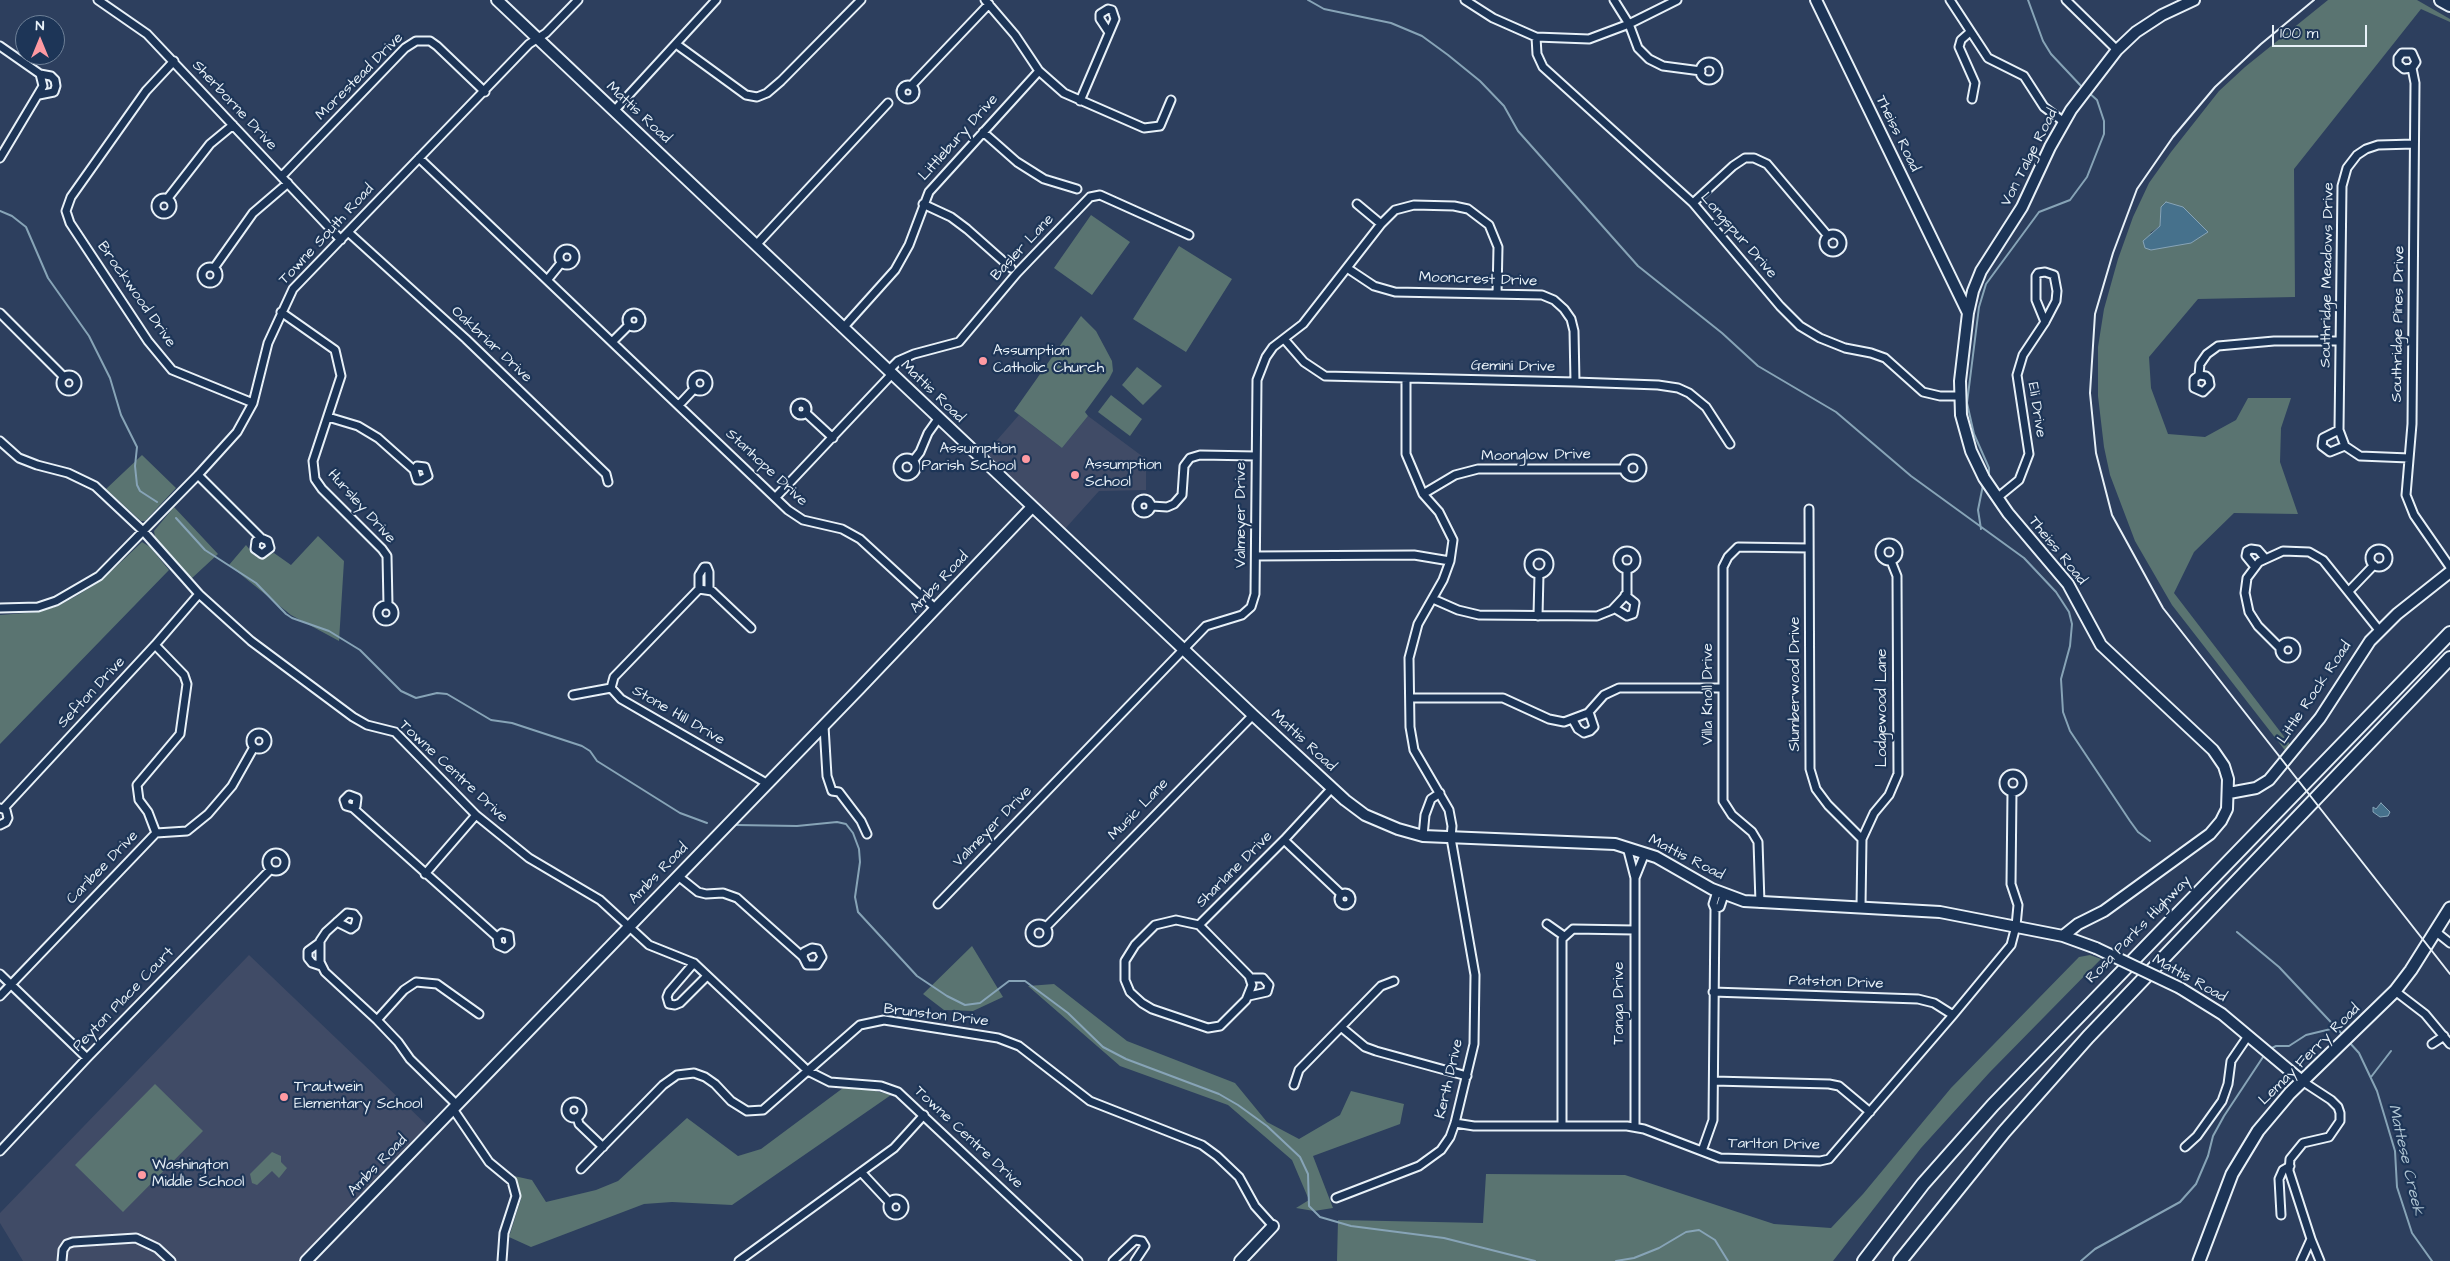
<!DOCTYPE html>
<style>
body{margin:0}
#map{position:relative;width:2450px;height:1261px;overflow:hidden;background:#2d3f5e;font-family:"Architects Daughter",sans-serif}
canvas{display:block}
.north{position:absolute;left:15px;top:15px;width:50px;height:50px;box-sizing:border-box;background:#1d3557;border:1px solid #6e8097;border-radius:50%;rotate:0deg;font-size:14px;font-weight:700;line-height:20px;text-align:center;color:#e8f1f8}
.north::after{content:'';display:block;margin:auto;width:18px;height:22px;background:#ff9aa2;clip-path:polygon(50% 0,100% 100%,50% 72%,0 100%)}
.scale{position:absolute;left:2272px;top:25px;width:95px;height:22px;box-sizing:border-box;border:2px solid #e8f1f8;border-top:0;padding-left:6px;font-size:15px;line-height:18px;white-space:nowrap;color:#e8f1f8;-webkit-text-stroke:4px #1d3557;paint-order:stroke}
</style>
<div id="map">
<canvas width="2450" height="1261"></canvas>
<div class="north">N</div>
<div class="scale">100 m</div>
</div>
<script>
const context = document.querySelector('canvas').getContext('2d');
context.lineJoin = 'round';
function fill(path, color) { context.fillStyle = color; context.fill(path, 'evenodd'); }
const poly = rows => new Path2D(rows.map(r => 'M' + r).join(''));
function stroke(path, color, width, dash) { context.strokeStyle = color; context.lineWidth = width; context.lineCap = dash ? 'butt' : 'round'; context.setLineDash(dash || []); context.stroke(path); }
function drawText(font, color, halo, rows, align = 'center') {
  context.font = font + ' "Architects Daughter",sans-serif'; context.lineWidth = 4.5; context.setLineDash([]); context.textBaseline = 'middle'; context.strokeStyle = halo; context.fillStyle = color; for (const [text, x, y, turn = 0] of rows) {
    context.save(); context.translate(x, y); context.rotate((+turn || 0) * Math.PI / 180); context.textAlign = isNaN(turn) ? turn : align; if (halo) context.strokeText(text, 0, 0); context.fillText(text, 0, 0); context.restore();
  }
}
fill(poly([
 [1019,415,1062,448,1088,416,1146,459,1146,490,1099,491,1064,530,984,455],
 [249,955,429,1127,301,1261,23,1261,0,1223,0,1213]
]), '#404b66');
fill(poly([
 [2328,0,2417,0,2450,19,2450,22,2421,9,2294,169,2295,297,2198,299,2149,357,2151,388,2168,434,2205,437,2236,420,2248,398,2291,398,2281,428,2280,462,2298,514,2234,513,2194,552,2174,593,2292,747,2287,753,2172,605,2135,541,2110,475,2104,447,2098,396,2098,347,2104,309,2118,259,2133,217,2149,183,2171,152,2219,91,2245,67],
 [2161,207,2171,247,2150,233,2160,226],
 [1091,215,1130,242,1092,295,1054,268],
 [1179,246,1232,279,1186,352,1133,319],
 [1081,316,1096,331,1112,361,1113,371,1109,379,1085,412,1088,416,1062,448,1014,411],
 [1137,367,1162,386,1143,405,1122,385],
 [1111,395,1142,419,1130,436,1098,412],
 [142,455,176,488,145,521,141,521,106,489],
 [174,507,218,554,191,579,155,537,154,531],
 [318,536,344,561,339,641,291,615,229,565,246,545,254,555,260,558,274,553,291,565],
 [142,542,150,547,169,570,0,744,0,615,38,612,58,606,78,595,102,580],
 [972,946,1003,997,973,1011,944,1010,923,994],
 [2090,955,2101,959,1990,1072,1921,1148,1833,1261,1337,1261,1338,1220,1483,1223,1486,1174,1625,1175,1774,1224,1831,1228,1863,1194,1951,1088,2079,957],
 [1054,984,1127,1041,1235,1083,1267,1122,1299,1139,1340,1115,1351,1091,1404,1104,1400,1124,1313,1156,1333,1208,1314,1211,1296,1208,1309,1200,1292,1160,1228,1105,1120,1066,1028,986],
 [155,1084,203,1131,123,1212,75,1165],
 [843,1088,872,1090,891,1095,732,1205,672,1202,644,1204,531,1247,509,1237,521,1199,514,1176,532,1180,546,1202,596,1190,618,1181,687,1118,738,1156,761,1149],
 [272,1152,281,1156,281,1162,287,1168,279,1178,272,1171,257,1185,252,1183,250,1174]
]), '#5a7471');
const water = poly([
 [2166,202,2183,207,2208,232,2191,243,2151,250,2145,248,2143,241,2160,226,2161,207,2166,202],
 [2381,803,2390,812,2388,816,2380,817,2373,812,2373,807,2376,809,2381,803]
]);
fill(water, '#46718c');
stroke(water, '#87a4b7', 1);
stroke(poly([
 [1308,0,1324,9,1391,23,1422,36,1448,55,1480,81,1504,106,1518,131,1638,266,1722,333,1758,366,1836,412,1911,476,2024,558,2056,592,2069,612,2072,624,2070,646,2061,679,2063,712,2070,731,2130,821,2138,832,2150,841],
 [2028,0,2043,41,2051,54,2082,87],
 [0,211,12,216,26,227,48,278,89,336,110,378,121,415,137,447,135,466,137,485,140,491,157,502],
 [1989,479,1989,468,1974,434,1967,403,1979,307,1986,284,2039,212,2070,200,2087,177,2104,134,2104,121,2097,100,2088,92],
 [176,518,205,550,256,583,286,614,292,618,329,631,360,650,401,691,416,698,437,693,447,694,491,720,512,723,582,746,590,751,597,761,680,813,707,823],
 [1981,529,1978,510,1983,485],
 [736,825,797,826,837,822,846,824,853,833,859,849,860,862,855,897,858,912,917,976,947,996,965,1005,980,1003,1009,981,1025,981,1068,1013,1103,1047,1126,1059,1219,1094,1238,1105,1267,1126,1300,1157,1308,1174,1309,1206,1320,1217,1351,1226,1444,1238,1535,1261],
 [2237,932,2279,967,2343,1035],
 [2349,1042,2359,1053,2377,1091,2395,1151,2397,1187,2412,1233,2432,1261],
 [2270,1049,2276,1046,2289,1046,2306,1035,2335,1028],
 [2371,1077,2391,1051],
 [1616,1261,1634,1258,1659,1248,1686,1232,1699,1230,1715,1240,1728,1261],
 [2081,1261,2095,1249,2180,1202,2196,1184,2208,1156,2213,1136,2224,1116,2265,1054]
]), '#87a4b7', 2);
const street = poly([
 [98,0,147,34,341,240],
 [985,0,1015,35,1039,71,1064,93,1144,128,1160,126,1171,100],
 [1465,0,1493,18,1536,37,1589,39,1629,24,1677,0],
 [1614,0,1629,24,1638,48,1649,59,1663,66,1701,71],
 [1950,0,1988,58,2024,76,2044,107,2064,122],
 [2066,0,2117,50],
 [1970,32,1961,40,1959,47,1975,83,1972,99],
 [1536,37,1537,54,1543,67,1693,203,1780,306,1800,326,1820,338,1845,348,1871,353,1885,358,1923,392,1940,396,1960,396],
 [676,44,746,95,757,97,767,93,781,81,861,0],
 [0,46,40,74,43,86,0,158],
 [174,61,146,91,71,197,66,211,70,223,148,341,172,370,253,403],
 '1700 71a9 9 0 1 1 18 0a9 9 0 1 1-18 0Z',
 [2412,68,2404,69,2398,64,2398,58,2402,53,2412,53,2416,62,2412,68,2415,83,2412,424,2406,495,2414,515,2450,567],
 '901 92a7 7 0 1 1 14 0a7 7 0 1 1-14 0Z',
 [911,86,989,4],
 [39,95,54,92,56,86,55,80,51,76,40,74],
 [1080,101,1115,19,1112,10,1108,9,1100,14,1100,19,1108,31],
 [614,111,716,0],
 [983,132,1017,162,1044,179,1077,189],
 [419,158,788,510,803,520,842,529,860,539,936,609],
 [282,176,405,48,416,41,430,41,437,46,485,92],
 '156 206a8 8 0 1 1 16 0a8 8 0 1 1-16 0Z',
 [168,198,210,144,233,125],
 [1693,203,1733,166,1745,158,1754,158,1767,164,1828,236],
 [923,204,951,217,967,229,1011,268],
 [1357,204,1381,224],
 [348,232,466,339,606,474,608,482],
 '1824 243a9 9 0 1 1 18 0a9 9 0 1 1-18 0Z',
 [756,245,888,103],
 '559 257a8 8 0 1 1 16 0a8 8 0 1 1-16 0Z',
 '202 275a8 8 0 1 1 16 0a8 8 0 1 1-16 0Z',
 [214,268,253,213,288,183],
 [1347,268,1374,286,1395,292,1542,295,1554,300,1564,309,1571,319,1574,331,1575,382],
 [548,279,561,263],
 [281,312,335,350,341,376,313,461,315,479,322,489,382,549,387,556,388,605],
 '627 320a7 7 0 1 1 14 0a7 7 0 1 1-14 0Z',
 [0,313,64,377],
 [843,328,895,270,909,245,929,192,1039,71],
 [1284,339,1304,362,1325,376,1575,382,1658,385,1678,388,1689,393,1706,407,1730,444],
 [612,342,628,326],
 [888,371,898,361,914,354,959,342,1017,273,1090,197,1100,195,1189,235],
 '61 383a8 8 0 1 1 16 0a8 8 0 1 1-16 0Z',
 [2199,375,2206,376,2209,379,2210,385,2203,392,2194,388,2194,379,2199,375,2200,364,2207,354,2218,346,2274,341,2340,341],
 '692 383a8 8 0 1 1 16 0a8 8 0 1 1-16 0Z',
 '795 409a6 6 0 1 1 12 0a6 6 0 1 1-12 0Z',
 [679,405,694,389],
 [806,413,833,438],
 [328,417,358,426,378,438,414,470,417,480,421,480,428,476,425,467,417,466,414,470],
 [2339,430,2323,438,2322,446,2330,452,2345,446],
 [0,441,19,458,37,465,68,473,95,486,143,531,199,594,251,641,353,717,367,725,395,732,476,815,529,858,600,900,649,945,694,963,808,1071,830,1082,881,1086,898,1092,1078,1261],
 [2409,458,2360,456,2345,446,2339,430,2342,186,2347,168,2357,155,2366,149,2378,145,2414,144],
 '898 467a9 9 0 1 1 18 0a9 9 0 1 1-18 0Z',
 '1624 468a9 9 0 1 1 18 0a9 9 0 1 1-18 0Z',
 [913,461,920,452,928,433,938,419],
 [198,475,261,538,268,541,270,548,262,554,255,549,256,541,261,538],
 [1423,494,1455,475,1478,469,1624,469],
 [776,497,892,374],
 [1997,498,2019,480,2029,454,2017,375,2023,355,2045,322,2056,301,2057,291,2054,275,2045,272,2038,273,2036,276,2036,300,2045,322],
 '1137 506a7 7 0 1 1 14 0a7 7 0 1 1-14 0Z',
 [1152,506,1167,507,1174,504,1182,495,1184,466,1190,458,1200,455,1256,456],
 [1809,509,1810,769,1816,789,1828,805,1862,839],
 '1880 552a9 9 0 1 1 18 0a9 9 0 1 1-18 0Z',
 '2370 558a9 9 0 1 1 18 0a9 9 0 1 1-18 0Z',
 '1618 560a9 9 0 1 1 18 0a9 9 0 1 1-18 0Z',
 '1529 564a10 10 0 1 1 20 0a10 10 0 1 1-20 0Z',
 [1256,556,1414,555,1450,561],
 [2255,567,2246,556,2247,551,2251,549,2258,550,2265,558],
 [699,589,699,575,704,567,707,567,709,572,709,589],
 [2349,591,2374,565],
 [1433,599,1458,610,1479,615,1597,616,1612,610,1627,594,1627,569],
 '378 613a8 8 0 1 1 16 0a8 8 0 1 1-16 0Z',
 [0,608,38,607,56,601,99,576,198,475,237,432,253,403,268,343,293,289,529,44,546,33,578,0],
 [1614,608,1627,616,1633,614,1635,603,1625,595],
 [1538,616,1539,574],
 '2280 650a8 8 0 1 1 16 0a8 8 0 1 1-16 0Z',
 [155,645,184,675,187,684,180,734,137,785,139,800,148,812,156,833],
 [2280,648,2258,626,2249,612,2245,593,2247,578,2259,562,2283,551,2309,552,2323,560,2379,630],
 [611,688,614,677,699,589,712,591,751,628],
 [573,695,611,688,621,699,768,784],
 [1410,698,1503,698,1549,719,1564,722,1588,713,1604,695,1619,688,1723,688],
 [1573,720,1578,729,1584,733,1590,731,1594,727,1589,712],
 [824,726,827,776,832,791,839,792,861,821,867,834],
 '251 741a8 8 0 1 1 16 0a8 8 0 1 1-16 0Z',
 '2004 783a9 9 0 1 1 18 0a9 9 0 1 1-18 0Z',
 [0,808,6,810,8,818,6,822,0,825],
 [353,808,356,806,357,798,349,795,344,800,346,806,353,808,497,937,498,945,505,948,510,944,509,935,502,933,497,937],
 [3,809,155,645,199,594],
 [156,833,187,831,208,814,232,786,254,747],
 [1423,836,1425,815,1431,799,1440,793],
 [1284,840,1341,894],
 [1627,847,1635,878,1635,1127],
 '267 862a9 9 0 1 1 18 0a9 9 0 1 1-18 0Z',
 [425,874,476,815],
 [678,876,698,892,706,894,723,893,737,898,803,957,807,965,817,965,822,957,818,949,812,948,804,952,803,957],
 [1635,878,1645,853],
 '1339 899a6 6 0 1 1 12 0a6 6 0 1 1-12 0Z',
 [1760,903,1758,842,1752,832,1732,815,1723,801,1723,567,1728,557,1738,547,1809,548],
 [938,904,1206,626,1242,615,1251,607,1255,594,1257,380,1266,357,1273,347,1303,324,1381,224,1395,210,1414,205,1454,206,1468,209,1489,225,1498,247,1497,294],
 [1861,906,1862,839,1874,813,1889,795,1898,774,1897,576,1891,561],
 [1715,909,1720,907,1724,895],
 [337,922,351,929,355,926,357,918,354,914,347,913,326,932,320,941,320,962,325,972,377,1020,398,1042,410,1059,457,1105],
 [1547,924,1564,936],
 '1030 933a9 9 0 1 1 18 0a9 9 0 1 1-18 0Z',
 [1199,925,1249,976,1252,985,1246,1000,1220,1026,1208,1028,1152,1009,1142,1003,1130,992,1125,980,1125,961,1135,945,1155,925,1176,920,1199,925,1284,840,1332,788],
 [1046,927,1253,715],
 [2435,931,2450,943],
 [319,943,308,951,308,958,312,963,321,966],
 [694,963,669,992,667,997,669,1004,675,1005,680,1003,707,976],
 [0,974,87,1058],
 [2395,991,2425,1014,2450,1044],
 [1713,992,1918,999,1934,1003,1953,1015],
 [0,996,156,833],
 [1249,996,1267,992,1269,985,1263,978,1250,978],
 [377,1020,404,990,416,982,437,984,479,1014],
 [1341,1027,1365,1047,1376,1051,1467,1076],
 [2432,1044,2444,1036],
 [1714,1081,1829,1084,1839,1086,1870,1112],
 [2302,1081,2331,1100,2338,1107,2340,1113,2340,1121,2329,1137,2303,1143,2290,1159,2289,1171,2311,1239],
 [1294,1085,1299,1070,1381,986,1394,981],
 '566 1110a8 8 0 1 1 16 0a8 8 0 1 1-16 0Z',
 [453,1109,489,1162,512,1181,516,1196,504,1233,502,1261],
 [577,1117,579,1124,603,1147],
 [1455,1123,1474,1126,1627,1126,1644,1129,1720,1158,1820,1161,1829,1159,1953,1015,2011,945,2016,926,2018,905,2011,884,2012,792],
 [1562,1125,1562,939,1573,929,1634,930],
 [2185,1147,2197,1136,2222,1101,2228,1084,2231,1061,2248,1036],
 [0,1151,87,1058,270,870],
 [1702,1151,1713,1120,1715,909,1713,904,1717,891],
 [581,1169,663,1085,677,1075,694,1073,705,1077,715,1084,731,1101,747,1111,763,1110,860,1025,884,1020,998,1038,1019,1046,1090,1101,1202,1145,1217,1156,1239,1177,1255,1206,1273,1226],
 [861,1172,889,1202],
 [1336,1198,1419,1166,1441,1150,1450,1137,1455,1123,1474,1044,1475,975,1451,838,1452,826,1449,810,1414,750,1410,727,1409,658,1418,624,1443,580,1450,561,1453,540,1439,512,1423,494,1406,454,1406,379],
 '888 1207a8 8 0 1 1 16 0a8 8 0 1 1-16 0Z',
 [2281,1215,2279,1179,2283,1170,2290,1166],
 [62,1261,63,1250,67,1244,73,1242,136,1238,157,1248,171,1261],
 [739,1261,894,1148,924,1115],
 [1113,1261,1135,1240,1142,1241,1145,1246,1135,1261],
 [2301,1261,2311,1239,2320,1261]
]);
const secondary = poly([
 [497,0,1253,715,1345,800,1365,815,1398,829,1423,836,1615,844,1656,857,1712,889,1744,901,1940,912,2063,936,2096,948],
 [1816,0,1968,313],
 [2229,793,2256,788,2269,780,2320,718,2370,641,2397,614,2450,572],
 [2063,936,2078,924,2104,911,2210,834,2221,821,2227,809,2228,779,2224,766,2213,750,2101,645,2068,584,2008,513,1984,478,1971,451,1961,415,1960,381,1968,313,1973,291,1981,271,2022,207,2050,147,2071,110,2117,50,2136,32,2162,15,2194,0],
 [2180,988,2222,1014,2302,1081],
 [306,1261,859,689,1032,507],
 [1240,1261,1273,1226]
]);
const primary = poly([
 [2199,1261,2232,1174,2258,1131,2290,1093,2395,991,2411,970,2450,908]
]);
const highway = poly([
 [2441,0,2450,5],
 [1864,1261,1923,1184,1993,1105,2450,633],
 [1900,1261,2004,1132,2088,1037,2450,658]
]);
stroke(street, '#e8f1f8', 11);
stroke(secondary, '#e8f1f8', 14);
stroke(primary, '#e8f1f8', 15);
stroke(highway, '#e8f1f8', 16);
stroke(street, '#1d3557', 7);
stroke(secondary, '#1d3557', 10);
stroke(primary, '#1d3557', 11);
stroke(highway, '#1d3557', 12);
stroke(poly([
 [2314,0,2261,44,2215,87,2173,137,2137,189,2113,253,2095,314,2090,393,2096,453,2112,515,2163,608,2450,974]
]), '#e8f1f8', 2);
const secondaryBridge = poly([
 [2096,948,2180,988]
]);
stroke(secondaryBridge, '#e8f1f8', 14, []);
stroke(secondaryBridge, '#1d3557', 10);
for (const [x, y, r, color] of [
 [983,361,5,"#ff9aa2"],
 [1026,459,5,"#ff9aa2"],
 [1075,475,5,"#ff9aa2"],
 [284,1097,5,"#ff9aa2"],
 [142,1175,5,"#ff9aa2"]
]) { const dot = new Path2D(); dot.arc(x, y, r, 0, 2 * Math.PI); context.fillStyle = color; context.fill(dot); stroke(dot, '#1d3557', 2); }
drawText('15px', '#e8f1f8', '#1d3557', [
 ["Morestead Drive",360,77,-45],
 ["Sherborne Drive",234,106,47],
 ["Mattis Road",638,113,43],
 ["Theiss Road",1897,134,64],
 ["Littlebury Drive",959,138,-48],
 ["Von Talge Road",2030,158,-63],
 ["Towne South Road",327,235,-47],
 ["Longspur Drive",1738,236,49],
 ["Basler Lane",1023,248,-47],
 ["Southridge Meadows Drive",2328,275,-89],
 ["Mooncrest Drive",1478,280,2],
 ["Brockwood Drive",136,295,55],
 ["Southridge Pines Drive",2399,324,-89],
 ["Oakbriar Drive",491,345,43],
 ["Gemini Drive",1513,367,1],
 ["Mattis Road",932,392,44],
 ["Eli Drive",2036,410,81],
 ["Moonglow Drive",1536,456,-1],
 ["Stanhope Drive",766,468,43],
 ["Hursley Drive",361,507,48],
 ["Valmeyer Drive",1242,515,-90],
 ["Theiss Road",2057,551,51],
 ["Ambs Road",940,583,-47],
 ["Slumberwood Drive",1796,684,-90],
 ["Sefton Drive",92,693,-47],
 ["Little Rock Road",2315,693,-56],
 ["Villa Knoll Drive",1709,694,-90],
 ["Lodgewood Lane",1883,708,-90],
 ["Stone Hill Drive",678,716,30],
 ["Mattis Road",1303,741,43],
 ["Towne Centre Drive",453,772,43],
 ["Music Lane",1139,810,-46],
 ["Valmeyer Drive",993,827,-46],
 ["Mattis Road",1686,858,27],
 ["Caribee Drive",103,868,-46],
 ["Sharlane Drive",1235,870,-45],
 ["Ambs Road",659,874,-46],
 ["Rosa Parks Highway",2139,930,-46],
 ["Mattis Road",2189,979,29],
 ["Patston Drive",1836,983,2],
 ["Peyton Place Court",124,1000,-46],
 ["Tonga Drive",1620,1003,-90],
 ["Brunston Drive",936,1016,7],
 ["Lemay Ferry Road",2310,1055,-45],
 ["Kerth Drive",1450,1079,-77],
 ["Towne Centre Drive",968,1138,43],
 ["Tarlton Drive",1774,1145,1],
 ["Ambs Road",378,1166,-46]
]);
drawText('15px', '#e8f1f8', '#1d3557', [
 ["Assumption",993,352],
 ["Catholic Church",993,369],
 ["Assumption",1016,450,"right"],
 ["Parish School",1016,467,"right"],
 ["Assumption",1085,466],
 ["School",1085,483],
 ["Trautwein",294,1088],
 ["Elementary School",294,1105],
 ["Washington",152,1166],
 ["Middle School",152,1183]
], 'left');
drawText('italic 16px', '#afc4d2', '#1d3557', [
 ["Mattese Creek",2405,1160,77]
]);
</script>
